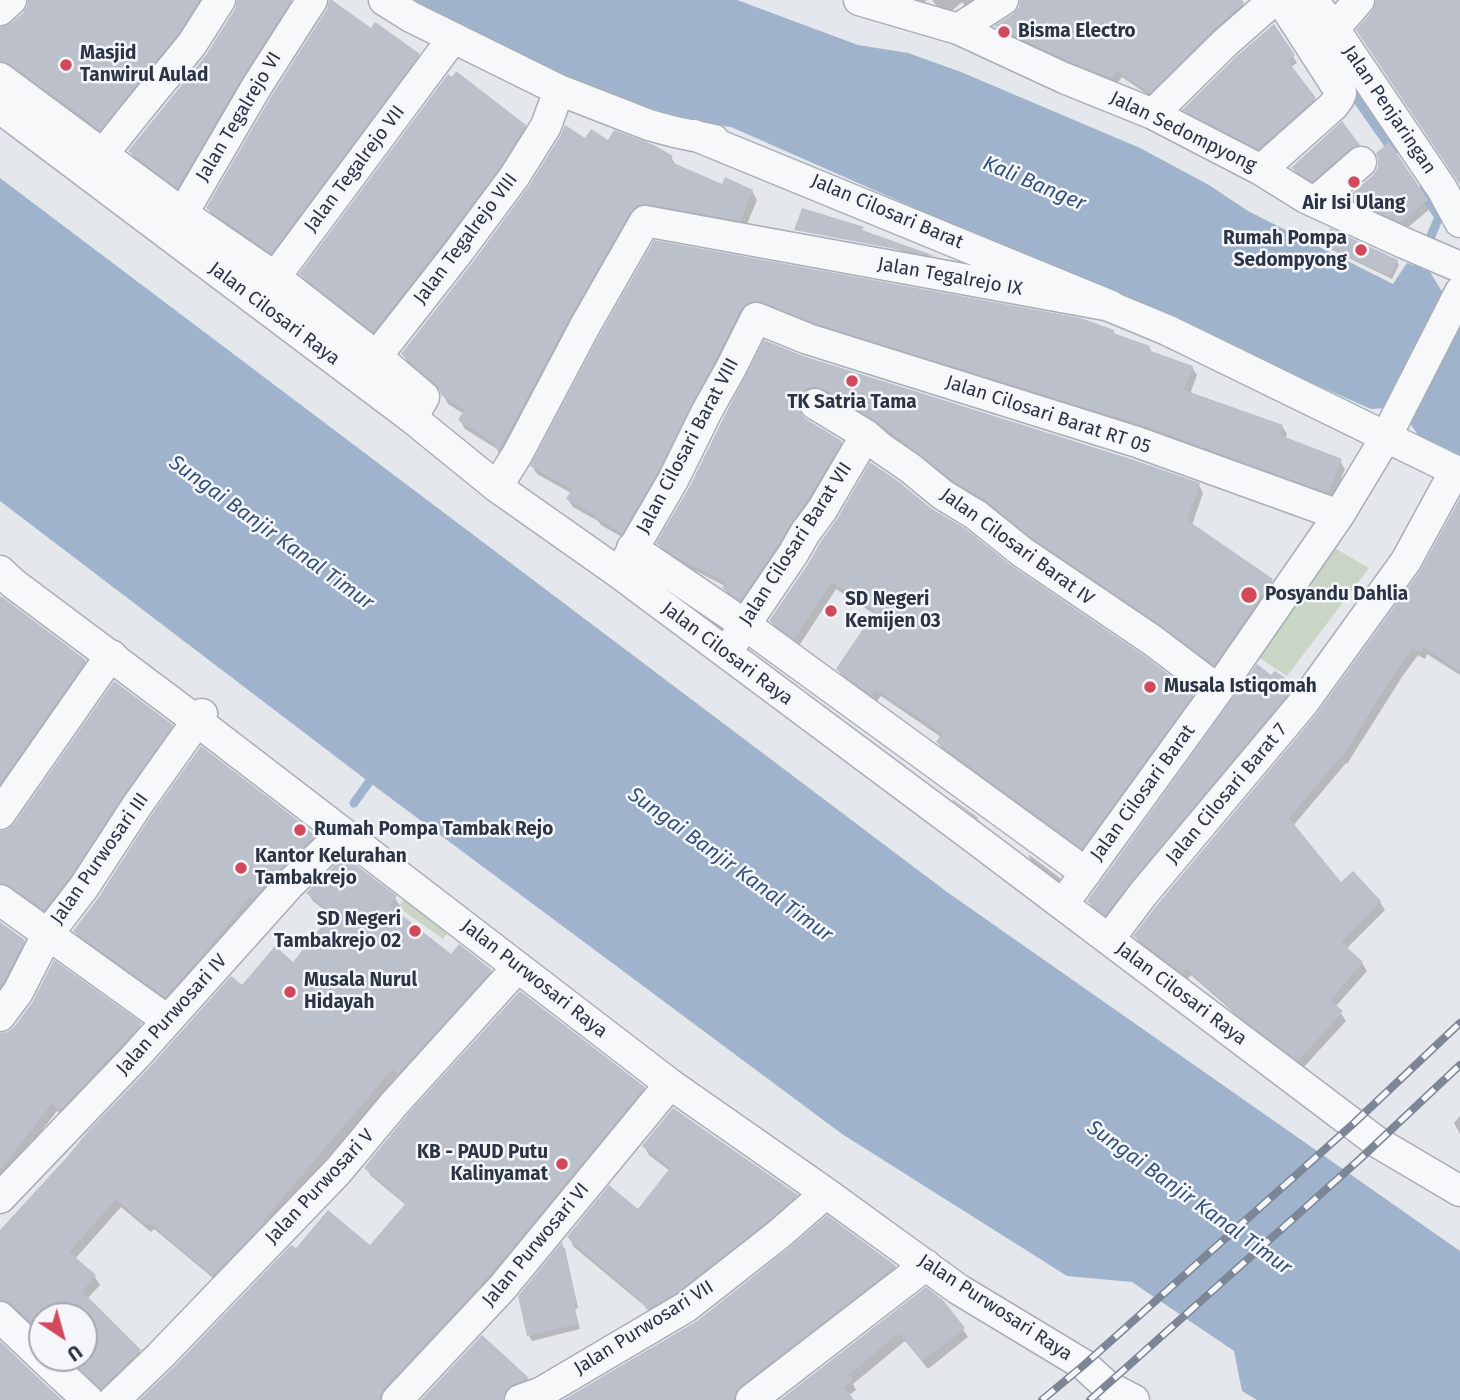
<!DOCTYPE html>
<style>
body{margin:0}
#map{position:relative;width:1460px;height:1400px;overflow:hidden;background:#e4e7ec;font-family:"Fira Sans",sans-serif}
canvas{display:block}
.north{position:absolute;left:28px;top:1302px;width:70px;height:70px;box-sizing:border-box;background:#f4f6f9;border:2px solid #a4a8b1;border-radius:50%;rotate:144deg;font-size:19px;font-weight:700;line-height:28px;text-align:center;color:#2b3445}
.north::after{content:'';display:block;margin:auto;width:24px;height:32px;background:#d1495b;clip-path:polygon(50% 0,100% 100%,50% 72%,0 100%)}
</style>
<div id="map">
<canvas width="1460" height="1400"></canvas>
<div class="north">U</div>
</div>
<script>
const context = document.querySelector('canvas').getContext('2d');
context.lineJoin = 'round';
function fill(path, color) { context.fillStyle = color; context.fill(path, 'evenodd'); }
const poly = rows => new Path2D(rows.map(r => 'M' + r).join(''));
function stroke(path, color, width, dash) { context.strokeStyle = color; context.lineWidth = width; context.lineCap = dash ? 'butt' : 'round'; context.setLineDash(dash || []); context.stroke(path); }
function drawText(font, color, halo, rows, align = 'center') {
  context.font = font + ' "Fira Sans",sans-serif'; context.lineWidth = 5; context.setLineDash([]); context.textBaseline = 'middle'; context.strokeStyle = halo; context.fillStyle = color; for (const [text, x, y, turn = 0] of rows) {
    context.save(); context.translate(x, y); context.rotate((+turn || 0) * Math.PI / 180); context.textAlign = isNaN(turn) ? turn : align; if (halo) context.strokeText(text, 0, 0); context.fillText(text, 0, 0); context.restore();
  }
}
fill(poly([
 [1331,546,1369,568,1287,676,1255,655],
 [410,890,455,922,443,939,398,907]
]), '#c9d6c5');
fill(poly([
 [406,0,737,0,858,45,908,53,961,72,1140,148,1209,185,1248,211,1393,284,1407,263,1430,272,1449,303,1460,309,1460,457,1422,441,1405,416,1388,408,1371,409,731,127,695,122,563,81],
 [0,178,947,892,1460,1251,1460,1400,1257,1400,1242,1391,1234,1351,1132,1282,1067,1276,842,1134,369,782,0,501]
]), '#9fb4cc');
fill(poly([
 [30,0,209,0,105,137,0,69,0,29,3,29,24,14],
 [239,0,291,0,296,8,182,195,135,159,130,151,207,56,236,10],
 [903,0,927,0,921,5],
 [932,0,986,0,969,11,962,2,949,13,941,11],
 [1022,0,1240,0,1247,11,1154,99,1122,77,1116,85,1000,34,997,27,1020,8],
 [418,55,423,63,276,261,213,217,208,208],
 [1293,56,1297,63,1291,67,1319,106,1263,155,1189,117,1185,110],
 [1342,124,1362,151,1316,186,1296,173,1293,168],
 [525,126,530,135,379,339,306,283,301,274],
 [586,140,609,142,671,157,677,167,723,187,752,191,757,200,745,229,654,212,500,455,497,449,465,429,460,420,464,414,448,404,442,392,408,363,403,354],
 [1349,198,1426,201,1431,208,1406,229,1353,205],
 [803,210,862,229,865,233,936,258,940,264,800,238,797,233,901,251],
 [655,242,1113,331,1116,335,1149,347,1153,354,1192,367,1197,375,1190,394,1282,426,1287,434,1285,439,1340,461,1345,469,1333,500,751,311,627,540,601,525,598,521,573,507,568,499,571,493,537,474,532,466],
 [1324,244,1397,261,1399,265,1392,279,1326,247],
 [802,357,1199,485,1203,493,1192,525,1272,581,1276,588,1219,672,1168,633,1039,545,993,509,959,488,881,428,830,396,804,402,801,412,802,417,841,442,845,450,745,607,729,596,724,588,725,586,682,564,663,551,658,543],
 [1460,502,1460,675,1427,654,1425,659,1418,655,1402,677,1347,764,1346,763,1293,826,1341,885,1353,873,1380,902,1385,910,1346,949,1362,963,1367,971,1336,1006,1346,1021,1303,1068,1235,1016,1232,1011,1191,975,1187,980,1140,944,1135,936,1320,713,1422,572],
 [931,510,1192,695,1197,703,1087,855,943,750,938,742,941,737,881,696,876,702,843,678,838,669,874,614,836,589,799,646,776,629,771,621],
 [0,597,85,661,90,670,0,799],
 [1272,677,1293,686,1297,692,1109,920,1092,907,1089,901],
 [172,726,177,735,50,918,0,892,0,833,9,831],
 [952,799,977,817,978,820,953,801],
 [313,837,318,845,170,1004,79,939,75,931,100,898],
 [1028,854,1060,878,1064,887,1033,864],
 [308,893,395,898,400,906,395,912,451,957,491,971,496,979,403,1081,397,1076,267,1230,219,1283,154,1229,151,1232,121,1207,75,1259,95,1277,100,1285,87,1299,139,1351,144,1360,112,1391,107,1385,101,1390,67,1358,84,1358,84,1316,42,1316,42,1335,18,1312,11,1308,0,1309,0,1233,242,987,293,964,332,916,313,901],
 [0,924,24,941,29,950,0,1002],
 [140,1025,145,1033,66,1117,57,1111,4,1179,0,1176,0,1035],
 [644,1088,649,1096,387,1400,142,1400,296,1251,370,1247,406,1205,371,1176,366,1168],
 [1460,1116,1460,1134,1454,1123],
 [644,1146,796,1196,802,1205,654,1318,647,1308,574,1247,569,1237,638,1211,670,1171,649,1155],
 [827,1218,895,1267,900,1275,741,1400,566,1400,696,1323],
 [562,1245,565,1249,578,1308,575,1309,580,1329,532,1341,529,1336],
 [926,1289,963,1329,968,1337,928,1369,905,1341,853,1384,856,1390,848,1396,851,1400,783,1400],
 [482,1337,528,1379,532,1387,510,1400,423,1400]
]), '#0003');
stroke(poly([
 [1349,88,1393,151],
 [1418,267,1439,217,1421,191],
 [354,803,369,782]
]), '#9fb4cc', 9);
fill(poly([
 [28,0,199,0,178,34,100,130,10,64,0,61,0,27,11,23,23,13,27,6],
 [237,0,291,0,242,77,177,188,128,151,206,55,235,9],
 [329,0,332,0,371,28,375,22,420,54,271,253,206,208,272,95,327,9],
 [1020,0,1242,0,1244,3,1214,29,1150,93,1117,71,1112,78,1071,62,994,26,1013,14,1019,7],
 [1376,0,1460,0,1460,185,1356,30,1372,11],
 [1274,24,1295,55,1287,60,1316,98,1258,149,1182,110,1238,55],
 [456,71,526,125,500,167,445,240,373,332,299,274,448,74,452,77],
 [1342,121,1360,145,1350,149,1312,181,1291,168],
 [565,125,585,138,591,129,608,140,614,130,654,145,673,156,669,161,722,184,725,177,753,190,740,221,648,204,638,205,630,212,570,317,499,450,493,446,495,444,458,420,464,410,441,395,440,390,435,384,401,354,473,262,528,187,561,135],
 [1389,142,1428,200,1401,222,1347,198,1373,175,1378,167,1378,159,1376,153],
 [802,208,864,227,862,230,938,257,794,230],
 [1330,228,1398,260,1390,276,1322,244],
 [654,240,1081,318,1114,330,1113,333,1150,346,1148,350,1193,366,1184,390,1283,425,1280,435,1342,459,1328,493,1142,425,814,323,763,302,755,301,747,303,740,310,658,472,622,533,594,517,596,515,566,499,572,489,530,466,600,334],
 [764,340,803,356,1131,459,1200,483,1187,520,1273,579,1214,665,1162,626,1032,538,987,501,953,481,875,420,824,389,815,387,807,388,800,394,798,403,799,412,806,419,842,441,807,500,791,523,778,545,740,600,722,588,726,582,676,557,656,543,689,488,723,419],
 [870,462,899,482,932,509,966,529,1012,566,1142,654,1194,694,1082,848,936,742,942,733,876,689,871,695,836,669,875,611,832,582,794,639,769,621,808,564,820,543,837,519],
 [1460,498,1460,671,1423,647,1420,652,1413,648,1398,668,1342,757,1341,756,1289,818,1341,882,1353,871,1381,901,1341,942,1363,962,1330,1000,1343,1011,1298,1061,1228,1008,1230,1007,1186,968,1182,973,1133,936,1157,905,1318,712,1420,571],
 [1,596,86,660,0,783,0,598],
 [1257,664,1271,675,1275,671,1295,685,1130,883,1105,915,1087,901],
 [114,681,173,725,122,797,70,877,44,910,10,886,0,883,0,831,8,829,14,824],
 [201,746,300,822,315,836,277,872,253,899,250,897,207,950,165,997,73,931,99,897,150,817],
 [344,856,397,896,389,905,451,954,459,944,492,970,398,1074,392,1069,263,1221,265,1222,213,1276,149,1222,146,1225,116,1199,69,1252,96,1275,82,1291,141,1350,101,1389,69,1358,84,1358,84,1316,42,1316,42,1333,12,1304,5,1300,0,1300,0,1230,67,1157,89,1130,148,1069,231,976,242,985,275,946,293,962,332,913,306,893],
 [0,922,25,940,0,987],
 [54,960,142,1023,60,1110,52,1103,0,1170,0,1033,7,1032,14,1027,32,1003],
 [520,991,645,1087,508,1253,475,1291,384,1388,380,1395,380,1400,139,1400,173,1368,291,1245,296,1248,328,1210,370,1245,406,1203,364,1168,407,1115],
 [673,1108,798,1195,767,1222,676,1293,647,1310,639,1299,567,1237,609,1185,638,1209,670,1168,642,1146],
 [827,1215,896,1266,740,1386,735,1393,734,1400,563,1400,697,1321,789,1248],
 [562,1242,577,1303,574,1304,578,1324,527,1336,518,1296],
 [926,1287,943,1300,965,1328,922,1361,899,1333,848,1375,853,1380,844,1387,854,1400,780,1400],
 [482,1335,529,1378,514,1384,507,1388,503,1400,421,1400],
 [0,1341,31,1371,62,1400,0,1400]
]), '#bbc0ca');
const street = poly([
 [384,0,411,17,559,90,649,125,675,132,714,140],
 [859,0,958,29,1064,78,1153,114,1261,170,1306,198,1404,243,1460,267],
 [1313,0,1334,29,1442,189,1460,222],
 [0,10,11,0],
 [958,29,1003,0],
 [1334,29,1359,0],
 [0,78,182,213,275,277,376,356,424,397,412,418],
 [0,108,412,418,497,487,619,573,969,834,1377,1142,1460,1191],
 [1153,114,1226,42,1274,0],
 [91,169,134,115,192,44,220,0],
 [1261,170,1333,106,1339,98,1341,93,1281,0],
 [1315,202,1361,162],
 [173,230,257,86,312,0],
 [264,292,453,38],
 [1092,299,1167,330,1460,473],
 [365,371,459,251,514,177,546,126,559,90],
 [815,404,866,435,881,448,910,468,943,495,976,515,1022,552,1152,640,1218,690],
 [497,487,518,453,585,326,645,221,1111,306,694,135],
 [632,548,744,624,1086,873],
 [0,571,14,584,201,724,670,1084,826,1193,958,1289,1084,1365,1107,1386,1134,1400],
 [619,573,673,480,707,411,731,368,756,318,808,339,1137,442,1339,515],
 [734,641,793,554,805,533,822,510,866,435],
 [0,814,111,655,115,659],
 [0,900,167,1020],
 [1063,904,1218,690,1339,515,1386,437,1460,292],
 [1109,939,1143,894,1304,702,1406,561,1455,471],
 [0,1016,18,992,47,935,84,887,136,807,202,714,201,723],
 [0,1198,135,1057,290,884,343,833],
 [0,1317,42,1357],
 [43,1358,88,1400],
 [114,1400,160,1356,338,1171,394,1104,518,967],
 [397,1400,502,1288,670,1084],
 [520,1400,542,1392,686,1307,778,1235,826,1193],
 [751,1400,926,1265]
]);
stroke(street, '#a9aeb7', 33);
stroke(street, '#f7f8fa', 30);
const rail = poly([
 [1042,1400,1084,1365,1353,1124,1460,1023],
 [1090,1400,1360,1159,1460,1065]
]);
stroke(rail, '#7d8696', 8);
stroke(rail, '#f4f6f9', 5, [16]);
for (const [x, y, r, color] of [
 [1004,32,7,"#d1495b"],
 [66,65,7,"#d1495b"],
 [1354,182,7,"#d1495b"],
 [1361,250,7,"#d1495b"],
 [852,381,7,"#d1495b"],
 [1249,595,9,"#d1495b"],
 [831,611,7,"#d1495b"],
 [1150,687,7,"#d1495b"],
 [300,830,7,"#d1495b"],
 [241,868,7,"#d1495b"],
 [415,931,7,"#d1495b"],
 [290,992,7,"#d1495b"],
 [562,1164,7,"#d1495b"]
]) { const dot = new Path2D(); dot.arc(x, y, r, 0, 2 * Math.PI); context.fillStyle = color; context.fill(dot); stroke(dot, '#f4f6f9', 2.5); }
drawText('bold 19px', '#2b3445', '#f4f6f9', [
 ["Bisma Electro",1018,32],
 ["Masjid",80,54],
 ["Tanwirul Aulad",80,76],
 ["Air Isi Ulang",1354,204,"center"],
 ["Rumah Pompa",1347,239,"right"],
 ["Sedompyong",1347,261,"right"],
 ["TK Satria Tama",852,403,"center"],
 ["Posyandu Dahlia",1265,595],
 ["SD Negeri",845,600],
 ["Kemijen 03",845,622],
 ["Musala Istiqomah",1164,687],
 ["Rumah Pompa Tambak Rejo",314,830],
 ["Kantor Kelurahan",255,857],
 ["Tambakrejo",255,879],
 ["SD Negeri",401,920,"right"],
 ["Tambakrejo 02",401,942,"right"],
 ["Musala Nurul",304,981],
 ["Hidayah",304,1003],
 ["KB - PAUD Putu",548,1153,"right"],
 ["Kalinyamat",548,1175,"right"]
], 'left');
drawText('19px', '#2b3445', '#f4f6f9', [
 ["Jalan Penjaringan",1389,110,56],
 ["Jalan Tegalrejo VI",239,117,-59],
 ["Jalan Sedompyong",1183,132,26],
 ["Jalan Tegalrejo VII",355,169,-53],
 ["Jalan Cilosari Barat",887,212,23],
 ["Jalan Tegalrejo VIII",466,239,-53],
 ["Jalan Tegalrejo IX",950,277,10],
 ["Jalan Cilosari Raya",274,314,37],
 ["Jalan Cilosari Barat RT 05",1048,415,18],
 ["Jalan Cilosari Barat VIII",688,446,-62],
 ["Jalan Cilosari Barat VII",796,544,-57],
 ["Jalan Cilosari Barat IV",1017,547,36],
 ["Jalan Cilosari Raya",727,654,37],
 ["Jalan Cilosari Barat",1143,793,-54],
 ["Jalan Cilosari Barat 7",1227,794,-50],
 ["Jalan Purwosari III",100,859,-55],
 ["Jalan Purwosari Raya",534,979,38],
 ["Jalan Cilosari Raya",1181,994,37],
 ["Jalan Purwosari IV",172,1015,-48],
 ["Jalan Purwosari V",320,1187,-47],
 ["Jalan Purwosari VI",536,1245,-50],
 ["Jalan Purwosari Raya",995,1308,33],
 ["Jalan Purwosari VII",644,1328,-32]
]);
drawText('italic 21px', '#34527a', '#f4f6f9', [
 ["Kali Banger",1034,184,23],
 ["Sungai Banjir Kanal Timur",271,533,36],
 ["Sungai Banjir Kanal Timur",730,865,36],
 ["Sungai Banjir Kanal Timur",1189,1198,36]
]);
</script>
